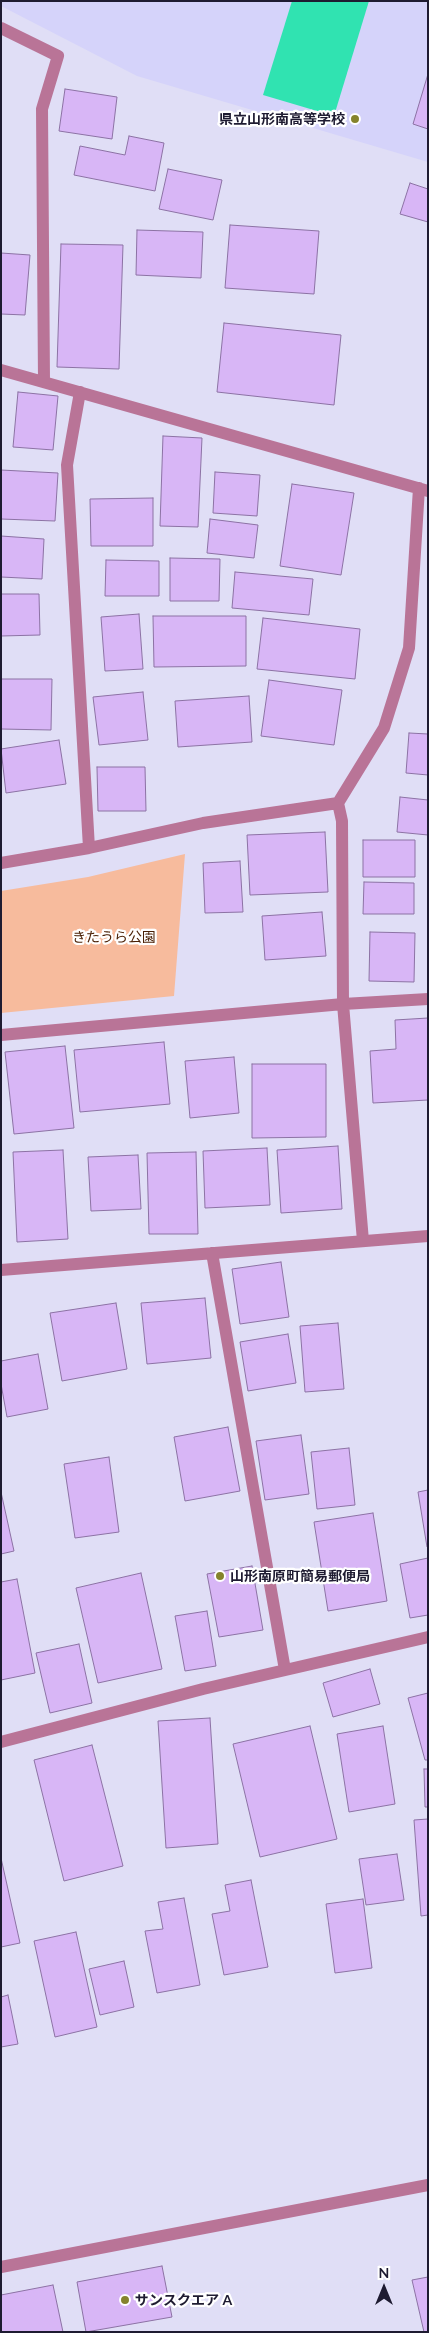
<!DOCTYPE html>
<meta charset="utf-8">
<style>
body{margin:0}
#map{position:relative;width:429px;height:2333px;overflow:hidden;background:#e0def6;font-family:Lato,sans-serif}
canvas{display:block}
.frame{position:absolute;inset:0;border:2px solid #1e1b31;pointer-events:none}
.north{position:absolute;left:359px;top:2263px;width:50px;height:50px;-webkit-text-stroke:4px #fff;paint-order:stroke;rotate:0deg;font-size:14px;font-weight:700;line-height:20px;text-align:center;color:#1e1b31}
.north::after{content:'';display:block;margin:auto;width:18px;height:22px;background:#1e1b31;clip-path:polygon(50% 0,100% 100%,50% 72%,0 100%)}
</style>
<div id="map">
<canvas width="429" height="2333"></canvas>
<div class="frame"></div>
<div class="north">N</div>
</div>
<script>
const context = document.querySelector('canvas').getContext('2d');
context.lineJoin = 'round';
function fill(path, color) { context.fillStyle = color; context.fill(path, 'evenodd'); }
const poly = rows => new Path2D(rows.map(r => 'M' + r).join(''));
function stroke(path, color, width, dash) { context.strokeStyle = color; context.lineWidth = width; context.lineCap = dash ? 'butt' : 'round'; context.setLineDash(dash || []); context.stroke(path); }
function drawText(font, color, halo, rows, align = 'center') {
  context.font = font + ' Lato,"Noto Sans JP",sans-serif'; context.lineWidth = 4.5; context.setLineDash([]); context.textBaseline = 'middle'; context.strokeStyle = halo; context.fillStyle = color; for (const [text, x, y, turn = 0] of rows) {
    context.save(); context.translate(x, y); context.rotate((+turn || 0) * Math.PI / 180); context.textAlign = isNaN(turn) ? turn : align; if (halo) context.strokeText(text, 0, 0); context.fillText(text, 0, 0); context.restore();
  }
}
fill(poly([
 [1,1,428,1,428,162,137,76,1,6]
]), '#d5d3fa');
fill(poly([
 [185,854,174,996,1,1013,1,891,88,877]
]), '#f7bb9d');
fill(poly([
 [292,1,369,1,334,116,263,95]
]), '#30e3b1');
const building = poly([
 [428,74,428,129,413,124,428,74],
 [65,89,117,97,112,139,59,131,65,89],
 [129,136,164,143,155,191,74,175,80,146,125,155,129,136],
 [168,169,222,180,213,220,159,209,168,169],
 [410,183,428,189,428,222,400,214,410,183],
 [230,225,319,231,314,294,225,288,230,225],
 [137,230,203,232,201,278,136,275,137,230],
 [61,244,123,245,119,369,57,367,61,244],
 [1,253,30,255,25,315,1,314,1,253],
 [224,323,341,335,334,405,217,392,224,323],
 [18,392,58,396,53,450,13,447,18,392],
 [163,436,202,438,198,527,160,526,163,436],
 [1,470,58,473,55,521,1,519,1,470],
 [215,472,260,475,257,516,213,513,215,472],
 [292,484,354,493,341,575,280,566,292,484],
 [153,498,153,546,91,546,90,499,153,498],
 [210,519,258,525,254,558,207,553,210,519],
 [1,536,44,539,42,579,1,577,1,536],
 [170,558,220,559,219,601,170,601,170,558],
 [106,560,159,561,159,596,105,596,106,560],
 [235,572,313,579,309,615,232,608,235,572],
 [1,594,39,594,40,635,1,636,1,594],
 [139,614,143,669,105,671,101,617,139,614],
 [153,616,246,616,246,666,154,667,153,616],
 [263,618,360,629,355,679,257,669,263,618],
 [1,679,52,679,51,730,1,729,1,679],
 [269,680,342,690,334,745,261,736,269,680],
 [143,692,148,740,99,745,93,697,143,692],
 [249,696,252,742,178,747,175,701,249,696],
 [409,733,428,734,428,775,406,773,409,733],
 [59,740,66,784,6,793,1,749,59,740],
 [97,767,145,767,146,811,98,811,97,767],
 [400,797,428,800,428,835,397,832,400,797],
 [325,832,328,892,250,895,247,835,325,832],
 [363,840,415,840,415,877,363,877,363,840],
 [240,861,243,912,205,913,203,863,240,861],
 [364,882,414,883,414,914,363,914,364,882],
 [322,912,326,956,265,960,262,916,322,912],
 [370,932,415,933,414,982,369,981,370,932],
 [428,1018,428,1100,373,1103,370,1051,396,1049,395,1020,428,1018],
 [164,1042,170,1104,80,1112,74,1050,164,1042],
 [65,1046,74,1128,14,1134,5,1052,65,1046],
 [234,1057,239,1113,190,1118,185,1061,234,1057],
 [252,1064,326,1064,326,1137,252,1138,252,1064],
 [338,1146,342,1209,281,1213,277,1150,338,1146],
 [267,1148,270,1205,205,1208,203,1151,267,1148],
 [63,1150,68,1239,17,1242,13,1152,63,1150],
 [196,1152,198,1234,149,1234,147,1153,196,1152],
 [138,1155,141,1209,91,1211,88,1157,138,1155],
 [281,1262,289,1317,240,1324,232,1269,281,1262],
 [205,1298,211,1358,147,1364,141,1303,205,1298],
 [116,1303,127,1369,62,1381,50,1313,116,1303],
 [338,1323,344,1389,305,1392,300,1326,338,1323],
 [288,1334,296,1383,248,1391,240,1342,288,1334],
 [38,1354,48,1409,7,1417,1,1384,1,1361,38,1354],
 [228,1427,240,1491,185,1501,174,1437,228,1427],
 [301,1435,309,1494,265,1500,256,1441,301,1435],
 [349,1448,355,1505,317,1509,311,1452,349,1448],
 [109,1457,119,1532,75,1538,64,1464,109,1457],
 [428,1490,428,1547,427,1547,418,1492,428,1490],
 [1,1492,14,1551,1,1554,1,1492],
 [373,1513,387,1601,328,1611,314,1522,373,1513],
 [428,1558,428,1615,410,1618,400,1564,428,1558],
 [252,1566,263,1630,219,1637,207,1574,252,1566],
 [141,1573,162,1669,98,1683,76,1588,141,1573],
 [17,1579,35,1673,1,1680,1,1582,17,1579],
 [207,1611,216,1666,185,1671,175,1616,207,1611],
 [79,1644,92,1703,50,1713,36,1653,79,1644],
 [370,1669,380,1704,333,1717,323,1683,370,1669],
 [428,1693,428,1760,425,1760,408,1698,428,1693],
 [210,1718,218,1844,166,1848,158,1721,210,1718],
 [310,1726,337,1839,260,1857,233,1744,310,1726],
 [383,1726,395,1804,349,1812,337,1734,383,1726],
 [92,1745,123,1866,64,1881,34,1760,92,1745],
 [424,1769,428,1769,428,1807,425,1807,424,1769],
 [428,1819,428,1915,421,1916,414,1820,428,1819],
 [397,1854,404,1900,366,1905,359,1859,397,1854],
 [1,1858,20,1943,1,1947,1,1858],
 [251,1880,268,1967,224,1975,212,1914,230,1911,225,1885,251,1880],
 [184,1898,200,1985,157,1993,145,1931,163,1929,158,1902,184,1898],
 [363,1899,372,1968,335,1973,326,1904,363,1899],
 [76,1932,97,2027,55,2037,34,1941,76,1932],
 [124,1961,134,2007,100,2015,89,1969,124,1961],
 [8,1995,18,2044,1,2047,1,1997,8,1995],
 [162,2266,172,2317,86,2332,77,2282,162,2266],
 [428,2277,428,2332,424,2332,412,2280,428,2277],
 [53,2285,63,2332,1,2332,1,2295,53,2285]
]);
fill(building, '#d8b6f6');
stroke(building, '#8c72a4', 1);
stroke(poly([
 [1,28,58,56,42,109,44,382],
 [1,370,428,491],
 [80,392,67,465,89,848],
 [338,803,342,821,343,1004,363,1241],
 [1,863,89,848,203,823,338,803,384,728,409,648,419,488],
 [1,1035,343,1004,428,999],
 [212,1253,285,1670],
 [1,1270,428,1236],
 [1,1742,203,1689,428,1637]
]), '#b97497', 12);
stroke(poly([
 [1,2267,428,2185]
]), '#b97497', 12);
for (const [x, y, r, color] of [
 [355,119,5,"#85832c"],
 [220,1576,5,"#85832c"],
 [125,2300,5,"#85832c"]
]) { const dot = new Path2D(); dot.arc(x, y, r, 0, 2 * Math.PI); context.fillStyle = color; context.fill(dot); stroke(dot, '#fff', 2); }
drawText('bold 14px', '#1e1b31', '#fff', [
 ["県立山形南高等学校",345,119,"right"],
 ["山形南原町簡易郵便局",230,1576],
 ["サンスクエア A",135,2300]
], 'left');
drawText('14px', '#4b2106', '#fff', [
 ["きたうら公園",114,937]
]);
</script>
